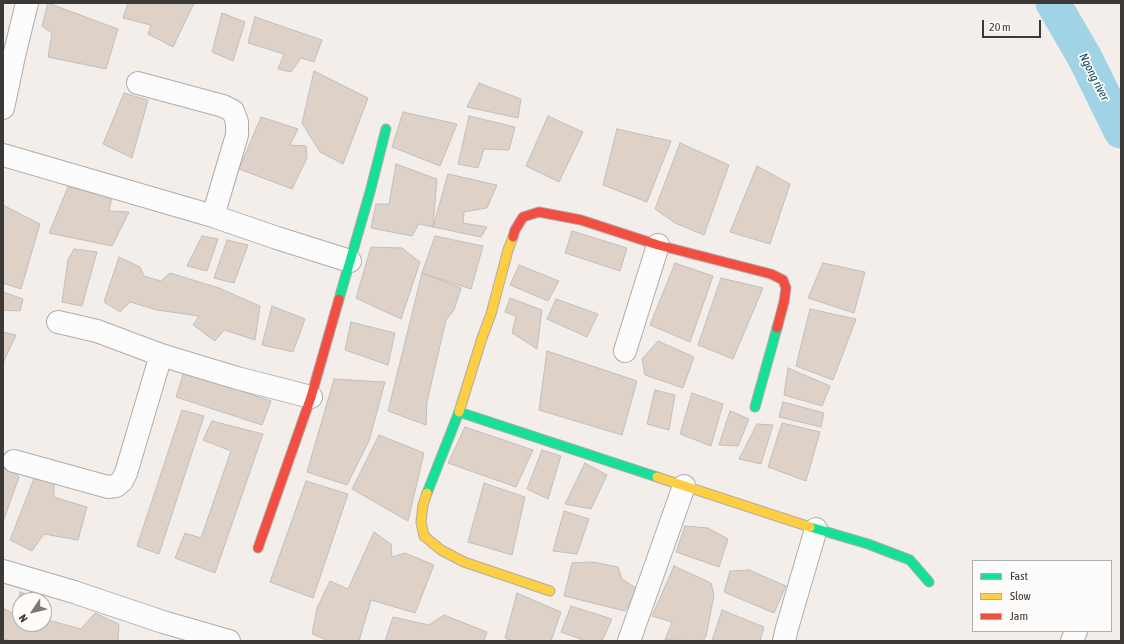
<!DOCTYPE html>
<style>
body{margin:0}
#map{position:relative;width:1124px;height:644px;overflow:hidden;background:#f3eeea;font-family:"Asap Condensed",sans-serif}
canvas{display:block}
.frame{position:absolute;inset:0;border:4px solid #3c3835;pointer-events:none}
.legend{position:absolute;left:972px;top:560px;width:140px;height:72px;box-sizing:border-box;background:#fefcfb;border:1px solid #b0aeac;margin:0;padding:5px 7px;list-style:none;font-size:12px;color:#3c3835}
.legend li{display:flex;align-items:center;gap:8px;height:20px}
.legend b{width:20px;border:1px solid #b0aeac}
.north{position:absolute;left:12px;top:592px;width:40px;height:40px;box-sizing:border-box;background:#fefcfb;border:1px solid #b0aeac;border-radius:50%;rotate:235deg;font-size:11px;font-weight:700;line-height:16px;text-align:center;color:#3c3835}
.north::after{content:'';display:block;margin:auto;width:14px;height:18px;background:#7c7874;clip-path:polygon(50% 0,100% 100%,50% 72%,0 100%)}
.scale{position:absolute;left:982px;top:20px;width:59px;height:18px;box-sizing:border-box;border:2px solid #3c3835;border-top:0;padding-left:5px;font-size:12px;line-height:14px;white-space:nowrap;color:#3c3835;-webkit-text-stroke:3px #fefcfb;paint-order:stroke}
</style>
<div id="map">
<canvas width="1124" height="644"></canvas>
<div class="frame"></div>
<ul class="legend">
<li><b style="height:5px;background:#16e098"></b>Fast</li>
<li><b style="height:5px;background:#ffcf43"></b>Slow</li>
<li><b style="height:5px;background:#f24e42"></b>Jam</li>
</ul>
<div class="north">N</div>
<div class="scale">20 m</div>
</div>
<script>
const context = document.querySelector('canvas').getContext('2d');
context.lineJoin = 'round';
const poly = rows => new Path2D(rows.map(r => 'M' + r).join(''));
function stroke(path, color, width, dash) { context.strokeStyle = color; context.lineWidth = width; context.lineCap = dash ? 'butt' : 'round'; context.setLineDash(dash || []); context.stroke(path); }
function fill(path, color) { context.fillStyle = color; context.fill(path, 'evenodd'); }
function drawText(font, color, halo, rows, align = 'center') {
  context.font = font + ' "Asap Condensed",sans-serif'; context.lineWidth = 3.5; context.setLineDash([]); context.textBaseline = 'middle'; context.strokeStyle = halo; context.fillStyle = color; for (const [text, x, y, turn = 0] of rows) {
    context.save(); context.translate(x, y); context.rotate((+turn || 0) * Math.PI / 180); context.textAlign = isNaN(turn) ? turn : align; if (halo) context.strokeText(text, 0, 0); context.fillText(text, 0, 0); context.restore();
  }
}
stroke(poly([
 [1053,3,1085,58,1121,131]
]), '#a0d3e5', 35);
const building = poly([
 [48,3,118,29,106,69,48,57,52,33,42,26,48,3],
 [128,3,194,3,173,47,148,34,151,25,123,18,128,3],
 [222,13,245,22,233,61,212,52,222,13],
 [255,17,322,40,314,62,301,58,291,72,278,69,284,54,248,43,255,17],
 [314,71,368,98,343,164,320,152,302,123,314,71],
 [479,83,521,99,518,118,467,107,479,83],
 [124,93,148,100,132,158,103,144,124,93],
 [403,112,457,124,440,166,392,147,403,112],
 [469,116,515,127,509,150,484,149,478,168,458,164,469,116],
 [548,116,583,132,559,182,526,166,548,116],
 [261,117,298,129,290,145,306,146,307,158,292,189,239,169,261,117],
 [617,129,671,141,647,202,603,185,617,129],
 [680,143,729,165,704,235,675,223,655,209,680,143],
 [396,164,437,179,433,227,419,224,412,236,371,228,376,204,389,204,396,164],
 [757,166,790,184,770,244,730,232,757,166],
 [448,174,497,185,487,208,464,212,463,223,487,227,481,237,433,227,448,174],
 [68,187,112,197,109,211,129,212,112,246,49,233,68,187],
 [3,205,40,224,21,289,3,283,3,205],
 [572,231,627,248,620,271,565,253,572,231],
 [202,236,218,239,207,271,187,266,202,236],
 [435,236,483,246,471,289,422,273,435,236],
 [227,240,248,245,234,283,214,278,227,240],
 [371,247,402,248,420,262,401,319,356,298,371,247],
 [74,249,97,252,82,306,62,302,68,260,74,249],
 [119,257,140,267,144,276,161,281,170,273,219,288,260,306,255,340,224,330,215,341,193,325,199,316,157,310,130,302,120,312,104,302,119,257],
 [675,263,713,276,690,342,650,325,675,263],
 [823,263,865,272,854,313,808,298,823,263],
 [519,265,559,281,548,301,510,285,519,265],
 [422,273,461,288,454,310,446,320,427,402,426,425,388,411,422,273],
 [721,278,763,288,733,359,698,345,721,278],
 [3,292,23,299,20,311,3,310,3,292],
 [510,298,542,310,537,349,512,333,516,316,505,312,510,298],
 [556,299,598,314,587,337,547,319,556,299],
 [272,306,305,319,293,352,262,345,272,306],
 [810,309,856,319,833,380,796,366,810,309],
 [351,322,395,333,388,365,345,350,351,322],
 [3,332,16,335,3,363,3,332],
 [658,341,694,357,683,388,645,375,642,359,658,341],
 [547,351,637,381,622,435,539,410,547,351],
 [788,368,830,386,822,406,784,395,788,368],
 [184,372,271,401,262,425,176,397,184,372],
 [334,379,385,382,369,441,347,485,307,472,334,379],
 [655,390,675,395,669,430,647,424,655,390],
 [692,393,723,404,711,446,680,434,692,393],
 [783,402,824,413,821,427,779,417,783,402],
 [182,410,204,416,159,554,137,546,182,410],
 [730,411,749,419,738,446,719,445,730,411],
 [212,421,263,434,215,573,175,558,185,533,201,538,231,451,203,440,212,421],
 [782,423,820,432,806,481,768,467,782,423],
 [757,424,773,425,761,464,739,459,757,424],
 [465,427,533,450,516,487,448,463,465,427],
 [379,435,424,453,408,521,352,489,379,435],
 [542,450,561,456,548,499,527,489,542,450],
 [3,462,19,477,4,519,3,519,3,462],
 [585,463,607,475,591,509,565,504,585,463],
 [35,476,54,482,54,497,87,507,78,540,44,534,32,551,10,540,35,476],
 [306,481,348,494,313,598,270,582,306,481],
 [484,483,525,497,512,555,468,542,484,483],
 [564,511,589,519,577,554,553,551,564,511],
 [685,526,708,528,728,539,719,567,676,552,685,526],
 [374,532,391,544,392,557,405,553,434,565,415,613,371,600,359,641,329,641,312,634,317,608,330,581,348,589,374,532],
 [593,562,618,567,622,579,638,589,625,611,564,596,572,563,593,562],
 [674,566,711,583,714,595,706,636,703,641,665,640,672,622,652,616,674,566],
 [749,570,786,586,774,613,724,592,730,571,749,570],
 [20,592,47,600,48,620,81,629,95,613,119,624,118,640,120,641,11,641,3,639,3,608,16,615,20,592],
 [20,600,44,600,44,624,20,624,20,600],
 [517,593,561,612,551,641,513,641,505,638,517,593],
 [571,606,612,619,602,641,586,641,561,632,571,606],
 [722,610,764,627,760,641,712,641,722,610],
 [444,615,487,632,484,641,385,641,393,617,429,625,444,615]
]);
fill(building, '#ded1c8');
stroke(building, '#c2bebb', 1);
const street = poly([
 [138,83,223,106,233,111,237,122,237,135,213,216],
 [3,108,14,56,27,3],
 [3,155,213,216,277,238,350,261],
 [58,322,97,331,161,355,237,378,311,397],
 [625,351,658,245],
 [14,461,108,487,116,486,122,481,126,473,161,355],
 [3,571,74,592,163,622,229,641],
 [629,641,684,486],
 [784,641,787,628,816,529],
 [1072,641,1076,631]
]);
const fast = poly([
 [339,299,370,192,386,129],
 [755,407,777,328],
 [427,493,459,412,657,477],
 [810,527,868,544,910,560,929,582]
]);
const slow = poly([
 [459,412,482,338,491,314,508,250,513,237],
 [657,477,810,527],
 [427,493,423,505,421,522,424,536,441,550,464,562,550,591]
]);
const jam = poly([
 [513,237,515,230,523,217,539,212,581,220,658,245,771,274,783,280,786,288,784,302,777,328],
 [258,548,311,397,339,299]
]);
stroke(street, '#b0aca9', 24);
stroke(fast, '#b0aca9', 11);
stroke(slow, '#b0aca9', 11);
stroke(jam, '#b0aca9', 11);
stroke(street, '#fdfcfc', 22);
stroke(fast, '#16e098', 9);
stroke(slow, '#ffcf43', 9);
stroke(jam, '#f24e42', 9);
drawText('italic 12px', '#0b4c5f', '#fefcfb', [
 ["Ngong river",1094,77,63]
]);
</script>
